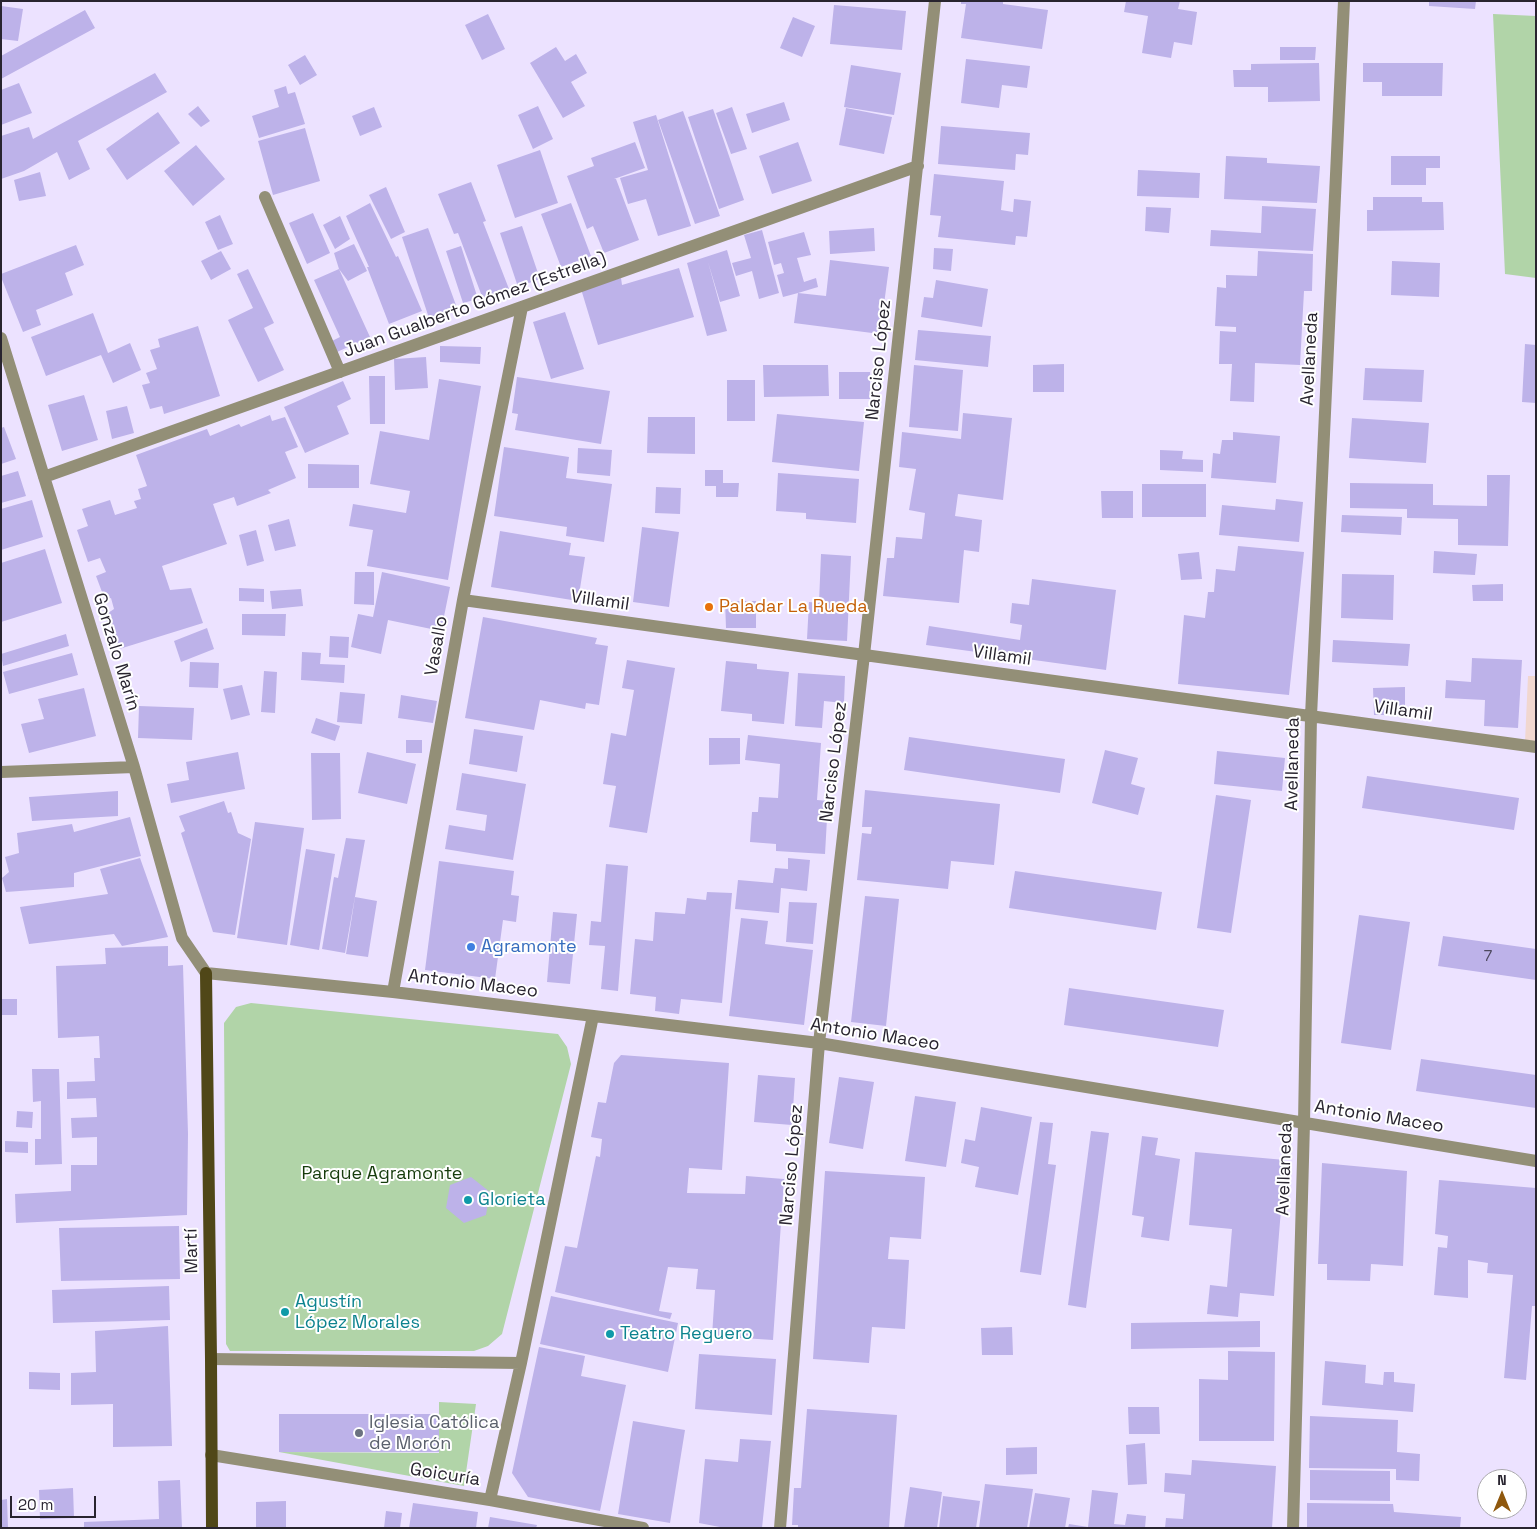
<!DOCTYPE html>
<meta charset="utf-8">
<style>
body{margin:0}
#map{position:relative;width:1537px;height:1529px;overflow:hidden;background:#ece2ff;font-family:"Space Grotesk",sans-serif}
canvas{display:block}
.frame{position:absolute;inset:0;border:2px solid #28242f;pointer-events:none}
.north{position:absolute;left:1477px;top:1469px;width:50px;height:50px;box-sizing:border-box;background:#fff;border:1px solid #a9a7ac;border-radius:50%;rotate:0deg;font-size:14px;font-weight:700;line-height:20px;text-align:center;color:#28242f}
.north::after{content:'';display:block;margin:auto;width:18px;height:22px;background:#8f580d;clip-path:polygon(50% 0,100% 100%,50% 72%,0 100%)}
.scale{position:absolute;left:10px;top:1496px;width:86px;height:22px;box-sizing:border-box;border:2px solid #28242f;border-top:0;padding-left:6px;font-size:15px;line-height:18px;white-space:nowrap;color:#28242f;-webkit-text-stroke:4px #fff;paint-order:stroke}
</style>
<div id="map">
<canvas width="1537" height="1529"></canvas>
<div class="frame"></div>
<div class="north">N</div>
<div class="scale">20 m</div>
</div>
<script>
const context = document.querySelector('canvas').getContext('2d');
context.lineJoin = 'round';
function fill(path, color) { context.fillStyle = color; context.fill(path, 'evenodd'); }
const poly = rows => new Path2D(rows.map(r => 'M' + r).join(''));
function stroke(path, color, width, dash) { context.strokeStyle = color; context.lineWidth = width; context.lineCap = dash ? 'butt' : 'round'; context.setLineDash(dash || []); context.stroke(path); }
function drawText(font, color, halo, rows, align = 'center') {
  context.font = font + ' "Space Grotesk",sans-serif'; context.lineWidth = 4; context.setLineDash([]); context.textBaseline = 'middle'; context.strokeStyle = halo; context.fillStyle = color; for (const [text, x, y, turn = 0] of rows) {
    context.save(); context.translate(x, y); context.rotate((+turn || 0) * Math.PI / 180); context.textAlign = isNaN(turn) ? turn : align; if (halo) context.strokeText(text, 0, 0); context.fillText(text, 0, 0); context.restore();
  }
}
fill(poly([
 [1528,676,1536,676,1536,743,1525,742]
]), '#f1d7d0');
fill(poly([
 [1493,14,1536,16,1536,278,1505,274],
 [251,1003,558,1034,567,1047,571,1064,502,1334,488,1346,474,1351,230,1351,226,1344,224,1023,236,1007],
 [439,1402,476,1404,464,1486,279,1452,439,1453]
]), '#b1d4a8');
fill(poly([
 [961,1,1003,1,1003,4,1048,10,1042,49,961,38,966,4,961,4],
 [1126,1,1180,1,1178,9,1197,12,1192,45,1174,42,1171,58,1142,53,1148,16,1124,12],
 [1429,1,1476,1,1475,9,1429,6],
 [834,5,906,11,902,50,830,44],
 [1,6,23,9,18,41,1,39],
 [85,10,95,28,1,79,1,56],
 [488,14,505,49,482,60,465,25],
 [793,17,815,26,802,57,780,48],
 [556,47,565,61,576,54,587,73,571,82,585,106,563,118,530,63],
 [1280,47,1316,47,1315,60,1280,60],
 [305,55,317,75,300,85,288,65],
 [966,59,1030,66,1027,88,1002,85,999,108,961,103],
 [1319,63,1320,101,1268,102,1268,87,1234,87,1233,70,1251,70,1251,64],
 [1363,63,1443,63,1442,96,1382,96,1382,82,1363,82],
 [851,65,901,73,894,115,844,107],
 [155,73,167,92,78,141,90,169,69,180,57,152,24,171,1,179,1,136,29,127,33,139],
 [19,83,32,113,1,125,1,90],
 [286,86,288,94,295,92,305,124,259,138,252,116,279,107,274,90],
 [784,102,790,120,752,133,746,114],
 [198,106,210,121,201,127,188,114],
 [538,106,553,139,533,149,518,115],
 [374,107,382,127,360,136,352,116],
 [732,107,747,149,731,154,716,113],
 [846,108,892,117,884,154,839,145],
 [713,109,744,200,719,209,688,117],
 [683,111,720,216,695,224,658,120],
 [158,112,180,143,127,180,106,149],
 [656,115,691,226,658,236,646,199,628,204,620,178,648,170,633,122],
 [941,126,1030,133,1028,155,1016,154,1015,170,938,164],
 [305,128,320,181,273,195,258,141],
 [635,142,645,168,614,179,616,179,639,240,604,253,593,226,587,229,567,176,594,166,591,158],
 [798,142,812,181,772,194,759,156],
 [196,145,225,179,193,206,164,171],
 [540,150,558,203,515,218,497,165],
 [1226,156,1267,158,1267,163,1320,166,1317,203,1224,199],
 [1391,156,1440,156,1440,168,1426,168,1426,185,1391,185],
 [1138,170,1200,173,1199,198,1137,196],
 [40,172,46,196,19,201,14,180],
 [934,174,1004,181,1001,210,1013,212,1014,199,1031,201,1027,237,1016,236,1015,245,938,237,941,216,930,215],
 [471,182,486,221,483,222,509,289,483,299,458,233,454,234,438,194],
 [386,187,405,232,391,239,369,195],
 [1373,197,1422,197,1422,202,1443,202,1444,230,1367,231,1367,210,1373,210],
 [370,203,396,257,398,256,422,311,389,324,367,267,369,267,346,216],
 [571,203,591,256,561,267,541,214],
 [1262,206,1316,209,1313,251,1210,246,1211,230,1261,233],
 [1146,207,1171,208,1169,233,1145,231],
 [313,213,330,253,307,264,289,223],
 [220,215,233,244,218,250,205,222],
 [340,216,350,239,335,249,323,225],
 [522,226,540,279,518,287,500,233],
 [428,228,457,308,429,318,402,237],
 [874,228,875,251,830,254,829,231],
 [762,230,779,293,759,299,752,271,736,276,732,263,751,258,744,235],
 [804,232,811,255,797,258,804,282,816,278,818,287,798,293,826,296,830,260,889,267,880,334,794,323,798,293,783,297,777,275,784,273,781,263,774,265,768,242],
 [354,244,367,271,348,281,339,269,334,253],
 [76,245,84,265,65,273,73,295,36,310,41,325,23,332,1,277,1,274],
 [461,246,478,299,463,303,446,251],
 [934,248,953,249,951,271,933,269],
 [727,250,740,296,720,302,708,262,727,331,707,336,687,263],
 [221,251,231,269,211,280,201,261],
 [1258,251,1313,254,1312,291,1304,291,1300,365,1255,363,1254,402,1230,401,1232,364,1219,364,1220,331,1236,332,1236,327,1215,326,1217,287,1226,288,1226,275,1257,276],
 [1392,261,1440,263,1439,297,1391,295],
 [679,268,694,317,598,345,581,289,621,278,622,285],
 [248,269,274,323,264,328,284,370,258,382,228,320,253,308,237,274],
 [339,269,370,337,337,352,332,341,340,337,314,280],
 [936,280,988,289,982,327,921,317,924,297,933,298],
 [565,312,584,369,551,379,533,322],
 [93,313,108,353,130,343,141,370,113,383,101,355,46,376,31,337],
 [198,326,220,396,164,414,162,406,150,409,142,385,150,383,146,373,157,369,150,350,160,347,158,339],
 [918,330,991,336,988,367,915,360],
 [1525,344,1536,345,1536,403,1522,402],
 [440,346,481,347,480,364,440,362],
 [426,357,428,388,395,390,394,359],
 [1064,364,1064,392,1033,392,1033,365],
 [763,365,828,365,829,396,764,397],
 [914,365,963,370,958,431,909,427],
 [1365,368,1424,370,1422,402,1363,400],
 [839,372,870,372,870,399,839,399],
 [369,376,385,376,385,424,370,424],
 [517,377,610,391,601,444,515,430,518,414,512,413],
 [439,379,481,386,448,580,367,566,373,530,349,526,353,504,406,513,410,491,370,484,380,431,429,440],
 [727,380,755,380,755,421,727,421],
 [343,381,351,399,337,406,349,434,305,453,284,407],
 [84,395,98,440,62,451,48,405],
 [127,406,134,433,112,439,106,411],
 [963,413,1012,418,1003,500,958,494,955,516,982,520,979,552,964,550,959,603,883,596,887,558,894,558,896,537,922,539,925,513,909,510,916,469,899,467,902,432,961,439],
 [777,414,864,422,859,471,772,462],
 [270,415,272,421,285,417,298,447,285,452,296,478,268,490,271,493,237,506,234,497,213,504,227,544,162,566,170,590,191,588,203,623,116,650,105,615,114,609,111,598,105,600,96,576,106,572,100,558,88,562,77,530,88,526,82,509,110,500,115,515,137,508,134,501,141,499,138,489,147,486,136,455,207,429,210,436,239,424,241,427],
 [648,417,695,417,695,454,647,453],
 [1352,418,1429,423,1426,463,1349,458],
 [4,427,16,459,1,464,1,428],
 [1233,432,1280,436,1276,483,1211,478,1213,453,1220,454,1222,440,1233,440],
 [504,447,569,457,566,478,612,484,604,542,566,536,567,527,494,516],
 [578,448,612,450,610,476,577,473],
 [1160,450,1183,451,1182,459,1203,460,1203,472,1160,470],
 [308,464,359,465,359,488,308,488],
 [705,470,723,470,723,483,739,483,738,497,716,497,716,486,705,486],
 [18,471,26,496,1,503,1,476],
 [778,473,859,479,856,523,806,519,806,513,776,511],
 [1487,475,1510,475,1508,546,1458,545,1458,519,1407,518,1407,509,1350,508,1350,483,1433,484,1433,505,1487,506],
 [1142,484,1206,484,1206,517,1142,517],
 [656,487,681,488,680,514,655,513],
 [1101,491,1133,491,1133,518,1102,518],
 [1276,499,1303,502,1299,542,1219,535,1222,505,1275,510],
 [32,500,43,537,1,550,1,509],
 [1342,515,1402,517,1401,535,1341,532],
 [289,519,296,546,275,551,268,525],
 [642,527,679,532,669,607,633,602],
 [256,530,264,561,247,566,239,535],
 [500,531,571,543,569,555,585,557,578,601,491,587],
 [1238,546,1304,552,1289,695,1178,684,1184,615,1205,618,1208,592,1214,592,1216,569,1235,571],
 [45,549,62,603,1,622,1,563],
 [1434,551,1477,554,1475,575,1433,573],
 [1199,552,1202,579,1181,580,1178,554],
 [821,554,851,556,847,641,807,639,809,602,819,603],
 [355,572,374,572,374,605,354,604],
 [382,572,450,587,441,631,388,620,381,654,351,647,358,614,373,617],
 [1342,574,1394,575,1393,620,1341,618],
 [1032,579,1116,590,1106,670,926,645,929,626,1020,640,1022,625,1010,623,1012,603,1029,605],
 [1503,584,1503,601,1473,601,1472,585],
 [239,588,264,589,264,602,239,601],
 [301,589,303,606,272,609,270,591],
 [725,601,756,601,756,628,726,628],
 [242,614,286,614,285,636,242,635],
 [483,617,597,638,595,644,608,646,599,705,586,703,585,709,540,700,534,730,465,718],
 [207,628,214,649,181,662,174,641],
 [66,634,69,646,3,666,1,654],
 [330,636,349,637,348,658,329,657],
 [1333,640,1410,644,1408,666,1332,662],
 [302,652,321,653,320,664,345,665,344,683,301,680],
 [72,653,78,675,9,694,3,672],
 [1472,658,1522,660,1518,728,1484,726,1485,700,1445,698,1446,680,1471,682],
 [627,660,675,668,647,833,609,827,616,786,603,784,611,733,626,736,634,690,622,688],
 [726,661,757,664,757,669,789,672,784,724,752,721,752,714,721,711],
 [190,662,219,663,218,688,189,687],
 [264,671,277,672,275,713,261,712],
 [798,673,845,676,844,703,824,701,822,728,795,726],
 [242,685,250,715,231,720,223,689],
 [1405,687,1405,715,1374,715,1373,688],
 [84,688,96,736,29,753,21,724,44,719,38,699],
 [340,692,365,694,362,724,337,722],
 [401,695,437,701,433,723,398,718],
 [139,706,194,708,192,740,138,738],
 [316,718,340,726,335,741,311,733],
 [474,729,523,736,517,772,469,764],
 [748,735,821,743,817,800,828,801,825,854,776,851,776,844,750,842,752,812,758,812,759,797,778,798,780,764,745,760],
 [909,737,1065,759,1060,793,904,770],
 [709,738,740,738,740,764,709,765],
 [406,740,422,740,422,753,406,753],
 [1105,750,1138,758,1131,784,1145,788,1138,815,1092,803],
 [1217,751,1285,758,1282,791,1214,784],
 [238,752,245,789,171,803,167,784,189,780,186,762],
 [367,752,416,764,407,804,358,793],
 [311,753,340,753,341,819,312,820],
 [462,773,526,784,513,860,445,849,449,825,485,831,487,815,456,810],
 [1367,776,1519,798,1514,830,1362,808],
 [865,790,1000,804,994,865,951,861,948,889,857,880,862,833,871,834,872,827,862,827],
 [118,791,118,816,32,821,29,797],
 [1216,795,1251,800,1231,933,1197,928],
 [224,801,228,813,231,812,238,833,251,839,235,935,213,932,181,833,185,831,179,816],
 [130,817,141,856,74,873,74,887,6,892,2,878,9,872,5,857,19,853,17,833,72,824,74,832],
 [255,822,304,828,287,945,237,938],
 [346,838,365,840,345,953,322,949,334,877,338,878],
 [306,849,335,854,319,950,290,945],
 [140,858,168,937,122,946,114,934,29,944,20,907,108,894,100,869],
 [788,858,810,860,807,891,781,888,779,913,735,909,738,880,773,883,775,868,788,869],
 [439,861,514,871,511,895,519,896,516,922,503,920,495,979,425,970],
 [606,864,628,866,618,991,601,989,605,946,589,945,591,921,601,922],
 [1015,871,1162,892,1156,930,1009,908],
 [707,892,732,893,722,1003,681,999,679,1014,655,1011,656,997,630,994,635,939,653,941,655,912,685,914,687,898,706,900],
 [865,896,899,899,886,1026,851,1022],
 [355,897,377,901,368,957,346,954],
 [789,902,817,903,813,944,786,942],
 [553,912,577,914,570,984,547,982],
 [1359,915,1410,922,1391,1050,1341,1043],
 [741,918,768,921,765,944,813,950,804,1025,729,1016],
 [1443,936,1536,949,1536,980,1438,966],
 [168,946,168,966,183,965,188,1134,187,1215,16,1223,15,1194,71,1191,71,1165,97,1165,97,1137,72,1138,71,1118,97,1117,96,1098,67,1099,67,1082,95,1081,94,1058,100,1058,99,1036,58,1038,56,966,106,964,105,948],
 [1069,988,1224,1010,1218,1047,1064,1025],
 [1,999,17,999,17,1015,1,1015],
 [621,1055,729,1063,722,1170,689,1168,687,1193,745,1194,746,1176,784,1179,773,1340,712,1336,715,1290,696,1289,698,1269,668,1267,659,1311,672,1313,670,1319,555,1292,565,1246,577,1248,596,1156,600,1157,602,1139,591,1137,598,1102,606,1103,614,1063],
 [1421,1059,1536,1075,1536,1108,1416,1091],
 [32,1069,59,1069,62,1164,35,1165,35,1139,41,1139,41,1101,33,1102],
 [758,1075,795,1078,792,1125,754,1122],
 [839,1077,874,1082,863,1149,829,1143],
 [915,1096,956,1102,946,1167,905,1161],
 [981,1107,1032,1117,1018,1195,975,1187,979,1167,961,1163,965,1139,975,1141],
 [17,1111,33,1112,32,1128,16,1127],
 [1040,1122,1053,1123,1048,1164,1056,1165,1041,1275,1020,1272],
 [1091,1131,1109,1133,1086,1308,1068,1305],
 [1142,1136,1158,1138,1155,1155,1180,1159,1169,1241,1141,1237,1144,1217,1132,1215],
 [5,1141,28,1142,28,1153,5,1152],
 [1195,1152,1285,1160,1274,1296,1240,1293,1238,1317,1207,1314,1210,1285,1227,1287,1232,1229,1189,1225],
 [1322,1163,1407,1171,1403,1266,1371,1264,1370,1281,1327,1280,1327,1264,1318,1264],
 [825,1171,925,1177,921,1239,890,1237,888,1259,909,1260,905,1329,872,1327,869,1363,813,1359],
 [471,1177,490,1192,486,1215,464,1223,446,1208,450,1185],
 [1439,1180,1536,1188,1536,1306,1532,1306,1526,1380,1504,1378,1513,1275,1487,1273,1488,1263,1468,1260,1468,1298,1434,1295,1438,1247,1447,1248,1448,1236,1435,1234],
 [179,1226,180,1279,61,1281,59,1228],
 [169,1286,170,1320,53,1323,52,1290],
 [551,1296,678,1323,668,1372,540,1344],
 [1260,1321,1260,1347,1131,1349,1131,1323],
 [168,1326,172,1446,113,1447,113,1404,71,1405,71,1373,96,1372,95,1331],
 [1012,1327,1013,1355,982,1355,981,1328],
 [539,1347,585,1356,581,1376,626,1385,600,1511,528,1497,512,1473],
 [1228,1351,1275,1352,1274,1441,1199,1441,1199,1379,1228,1380],
 [699,1354,776,1359,772,1415,695,1409],
 [1325,1361,1366,1365,1365,1383,1383,1385,1384,1372,1394,1372,1394,1382,1415,1384,1413,1412,1322,1405],
 [29,1372,60,1373,60,1390,29,1389],
 [1128,1407,1159,1407,1160,1434,1129,1434],
 [807,1409,897,1415,889,1528,798,1528,798,1525,792,1525,794,1488,801,1488],
 [279,1414,439,1414,439,1452,279,1452],
 [1310,1416,1398,1420,1397,1452,1420,1454,1419,1481,1396,1480,1396,1469,1309,1468],
 [633,1421,685,1430,670,1523,618,1514],
 [740,1439,771,1441,762,1528,725,1528,699,1523,705,1459,738,1462],
 [1145,1443,1147,1484,1128,1485,1126,1445],
 [1037,1447,1037,1474,1006,1475,1006,1448],
 [1192,1460,1276,1466,1272,1528,1165,1528,1166,1518,1183,1519,1185,1494,1164,1492,1165,1473,1191,1475],
 [1310,1470,1390,1471,1390,1501,1310,1500],
 [180,1480,182,1528,84,1528,84,1522,159,1519,158,1481],
 [985,1484,1033,1489,1027,1528,979,1528],
 [910,1487,942,1492,937,1528,904,1528],
 [73,1488,74,1518,40,1519,39,1490],
 [1092,1490,1118,1493,1114,1524,1125,1525,1127,1514,1146,1516,1145,1528,1068,1528,1069,1524,1088,1527],
 [1035,1493,1070,1498,1065,1528,1029,1528],
 [943,1496,980,1501,976,1528,939,1528],
 [7,1499,8,1528,1,1528,1,1500],
 [286,1501,286,1528,256,1528,256,1502],
 [413,1503,478,1512,476,1528,409,1528],
 [1307,1503,1393,1504,1394,1512,1461,1517,1460,1528,1307,1528],
 [386,1511,402,1513,400,1528,384,1528],
 [490,1517,537,1525,536,1528,488,1528]
]), '#bdb2e9');
stroke(poly([
 [265,197,340,372],
 [1,338,134,767,182,938,206,973,393,992,819,1043,1536,1161],
 [44,477,918,166],
 [463,600,1536,747],
 [1,772,134,767],
 [393,992,463,600,522,307],
 [211,1359,521,1363],
 [211,1455,490,1500,643,1528],
 [490,1500,521,1363,593,1016],
 [780,1528,819,1043,864,655,935,1],
 [1293,1528,1304,1123,1311,716,1344,1]
]), '#938f77', 12);
stroke(poly([
 [206,973,211,1359,212,1528]
]), '#504718', 12);
for (const [x, y, r, color] of [
 [709,607,5,"#e8710a"],
 [471,947,5,"#3f7fe0"],
 [468,1200,5,"#0f9aa8"],
 [285,1312,5,"#0f9aa8"],
 [610,1334,5,"#0f9aa8"],
 [359,1433,5,"#6b7280"]
]) { const dot = new Path2D(); dot.arc(x, y, r, 0, 2 * Math.PI); context.fillStyle = color; context.fill(dot); stroke(dot, '#fff', 2); }
drawText('15px', '#4d485e', null, [
 ["7",1488,957]
]);
drawText('18px', '#28242f', '#fff', [
 ["Juan Gualberto Gómez (Estrella)",475,305,-20],
 ["Avellaneda",1310,359,-87],
 ["Narciso López",879,360,-84],
 ["Villamil",600,601,8],
 ["Vasallo",437,646,-80],
 ["Gonzalo Marín",116,652,73],
 ["Villamil",1002,656,8],
 ["Villamil",1403,711,8],
 ["Narciso López",834,762,-83],
 ["Avellaneda",1293,764,-89],
 ["Antonio Maceo",473,984,7],
 ["Antonio Maceo",875,1035,9],
 ["Antonio Maceo",1379,1117,9],
 ["Narciso López",792,1165,-85],
 ["Avellaneda",1285,1169,-88],
 ["Martí",192,1251,-91],
 ["Goicuría",445,1475,9]
]);
drawText('18px', '#c56008', '#fff', [
 ["Paladar La Rueda",719,607]
], 'left');
drawText('18px', '#366cbe', '#fff', [
 ["Agramonte",481,947]
], 'left');
drawText('18px', '#163c0c', '#fff', [
 ["Parque Agramonte",382,1174]
]);
drawText('18px', '#0d838f', '#fff', [
 ["Glorieta",478,1200],
 ["Agustín",295,1302],
 ["López Morales",295,1323],
 ["Teatro Reguero",620,1334]
], 'left');
drawText('18px', '#5b616d', '#fff', [
 ["Iglesia Católica",369,1423],
 ["de Morón",369,1444]
], 'left');
</script>
